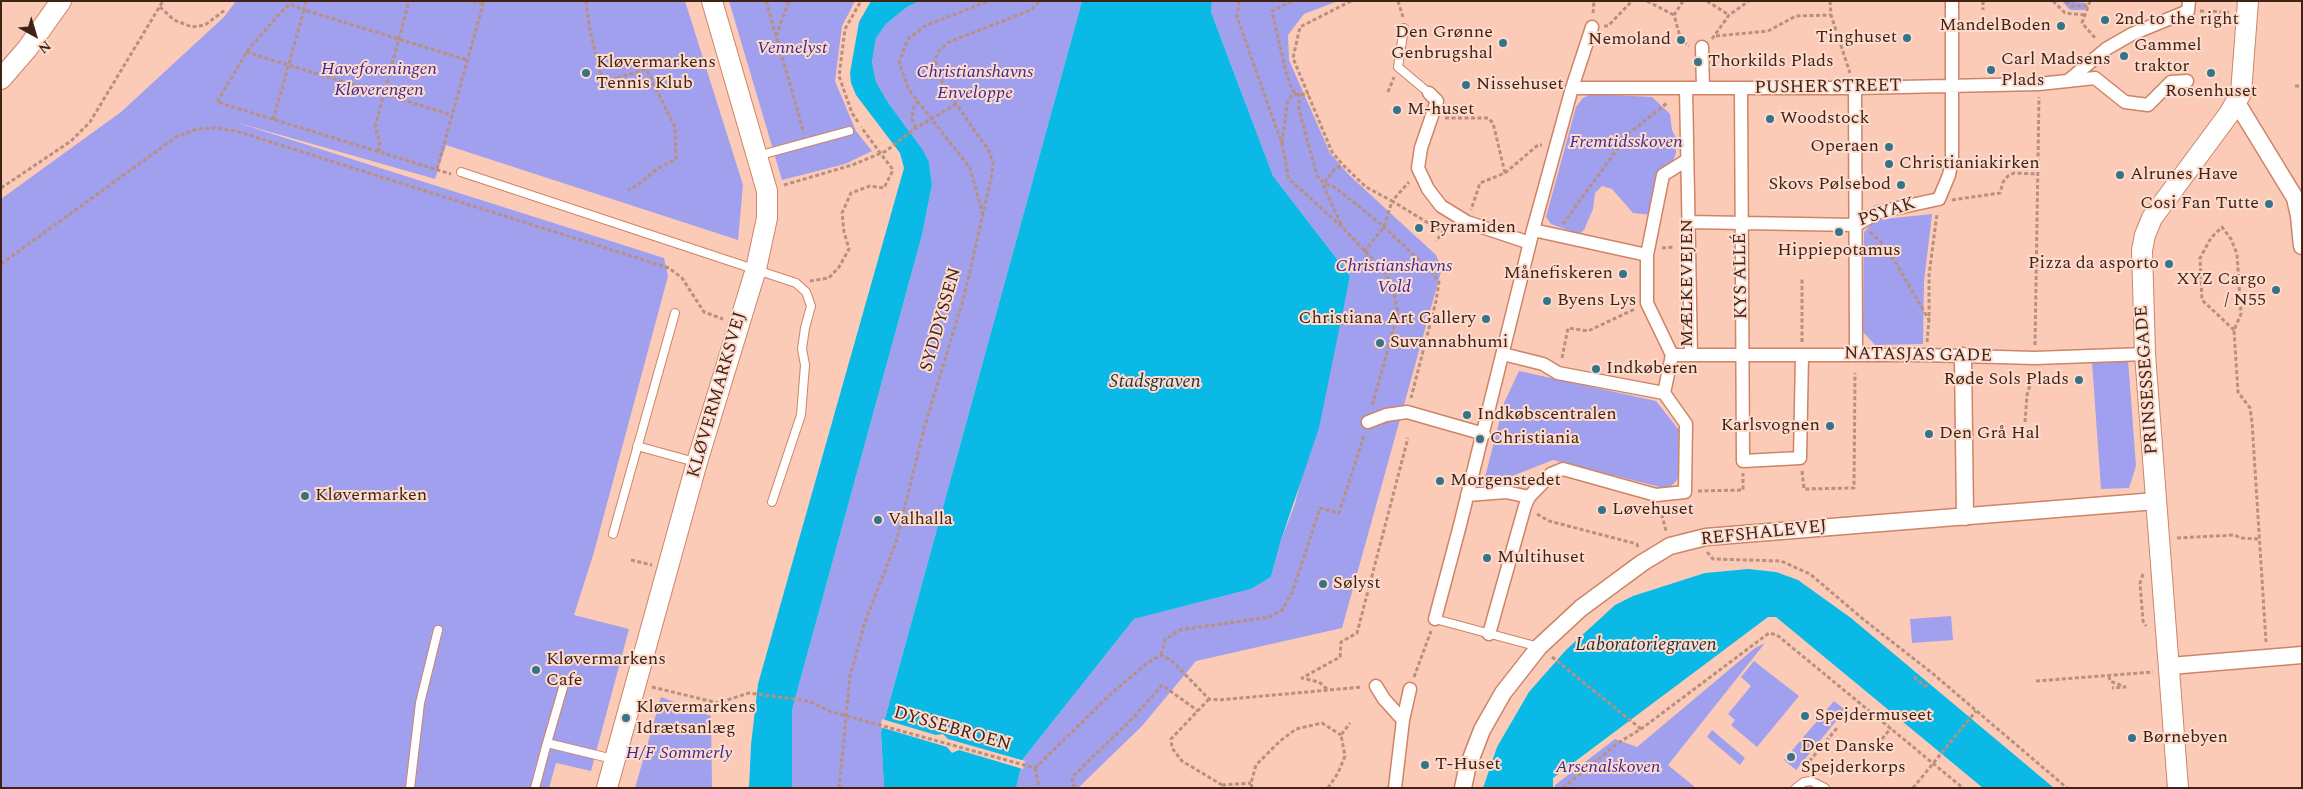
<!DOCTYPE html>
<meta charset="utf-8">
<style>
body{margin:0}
#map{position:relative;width:2303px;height:789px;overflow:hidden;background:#fbcbb7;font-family:Spectral,serif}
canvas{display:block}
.frame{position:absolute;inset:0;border:2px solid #412316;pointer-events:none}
.north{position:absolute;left:10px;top:10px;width:50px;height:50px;-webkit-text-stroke:4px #fddcce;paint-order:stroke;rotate:141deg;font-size:14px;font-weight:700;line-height:20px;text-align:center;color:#412316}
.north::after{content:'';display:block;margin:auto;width:18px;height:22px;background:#412316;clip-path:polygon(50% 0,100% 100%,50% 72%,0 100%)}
</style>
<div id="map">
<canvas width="2303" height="789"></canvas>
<div class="frame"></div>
<div class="north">N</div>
</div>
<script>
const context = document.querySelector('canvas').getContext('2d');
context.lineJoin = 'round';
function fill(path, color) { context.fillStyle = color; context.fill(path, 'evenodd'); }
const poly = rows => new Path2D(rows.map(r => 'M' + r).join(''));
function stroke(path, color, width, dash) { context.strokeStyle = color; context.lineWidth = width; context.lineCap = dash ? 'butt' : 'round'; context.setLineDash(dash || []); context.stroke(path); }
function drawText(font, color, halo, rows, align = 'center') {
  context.font = font + ' Spectral,serif'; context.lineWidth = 4; context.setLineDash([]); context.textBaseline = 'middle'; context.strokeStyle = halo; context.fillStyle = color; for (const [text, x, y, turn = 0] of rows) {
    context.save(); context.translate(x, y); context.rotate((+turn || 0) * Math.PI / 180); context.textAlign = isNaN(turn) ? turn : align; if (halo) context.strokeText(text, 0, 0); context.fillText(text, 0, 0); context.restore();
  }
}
fill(poly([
 [236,1,685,1,743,185,738,240,446,145,435,179,235,122,664,258,668,276,594,552,574,615,629,629,591,771,556,763,549,788,1,788,1,199,121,112,224,17],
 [729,1,855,1,842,26,835,81,856,131,872,151,845,164,782,180],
 [920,1,1082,1,881,733,884,788,792,788,792,710,922,235,932,185,929,162,923,150,889,104,876,82,872,62,876,38,886,24,907,7],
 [1212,1,1338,1,1304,14,1288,35,1289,60,1330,153,1348,174,1436,255,1442,268,1342,628,1196,661,1142,726,1078,788,1016,788,1023,759,1134,619,1251,589,1271,577,1281,540,1295,504,1350,276,1273,176,1211,12],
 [2062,1,2086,3,2085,10,2070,10],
 [1592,94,1652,97,1670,114,1672,130,1676,138,1676,153,1652,215,1633,213,1612,189,1602,186,1595,193,1593,209,1584,230,1579,234,1551,224,1546,217,1576,107,1583,98],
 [1932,214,1924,282,1923,344,1875,345,1863,332,1864,232,1875,220],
 [2128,359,2136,466,2129,488,2101,489,2092,362],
 [1519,371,1656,401,1679,430,1678,479,1668,489,1553,460,1489,485,1483,485,1504,403],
 [1951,616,1953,640,1912,643,1910,619],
 [1765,643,1668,765,1696,788,1555,788,1555,785,1615,739,1637,747,1755,648],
 [1754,661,1799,696,1757,747,1731,725,1735,720,1728,714,1751,686,1741,677],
 [661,697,711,716,712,788,635,788],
 [1834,701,1845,710,1796,770,1784,760],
 [1712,730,1745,758,1740,765,1707,737]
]), '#a0a0ef');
fill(poly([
 [871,1,920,1,907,7,886,24,876,38,872,62,876,82,889,104,923,150,929,162,932,185,922,235,792,710,792,788,749,788,751,745,758,684,904,168,900,153,856,95,851,83,850,73,859,22],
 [1082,1,1212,1,1211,12,1273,176,1350,276,1319,428,1281,540,1271,577,1251,589,1134,619,1023,759,1016,788,884,788,881,733],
 [1748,569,1776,572,1798,580,1851,618,2054,788,1983,788,1776,617,1768,617,1553,778,1553,788,1483,788,1497,747,1529,692,1566,650,1615,605,1633,596,1705,573]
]), '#0ab9e6');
fill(poly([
 [882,719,936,735,943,734,948,739,1025,761,1023,769,959,750,952,753,947,747,880,727]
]), '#fbcbb7');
const service = poly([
 [1404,28,1398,67,1429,93],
 [757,156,849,131],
 [461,172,796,283,806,292,811,306,805,328,802,349,805,365,801,415,772,502],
 [637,446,695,462],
 [613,534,675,313],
 [1435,619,1539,647],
 [547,743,565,681],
 [410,788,420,703,438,630],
 [535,788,547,743,613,759],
 [1796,788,1804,782,1811,781,1825,788]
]);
const pedestrian = poly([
 [1702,47,1703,88],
 [2069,80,2106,49,2132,34,2188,11,2189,1],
 [1572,88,1686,88],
 [1855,88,1856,355],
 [1741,90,1743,461,1800,458,1802,355],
 [1429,93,1437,101,1421,148,1418,168,1428,189,1441,206,1467,222,1530,243],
 [1689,222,1856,225,1879,212,1939,199,1949,175,1952,159,1952,1],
 [1533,230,1647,255],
 [1503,354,1543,364,1558,373,1664,393],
 [1672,355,1647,303,1647,255,1663,175,1687,160],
 [1691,355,1925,355,2035,358,2145,354],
 [1368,422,1386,415,1407,412,1484,434],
 [1467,495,1506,492,1529,497],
 [1435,619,1460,525,1533,230,1572,88,1592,27],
 [1489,634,1525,506,1529,497,1551,474,1563,469,1656,495,1685,492,1686,424,1664,393,1672,355,1691,355,1686,88,1855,88,2039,84,2095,78,2125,102,2148,105,2171,82,2187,81],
 [1376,686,1384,699,1403,720],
 [1395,788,1403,720,1410,689]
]);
const minor = poly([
 [2237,103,2295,198,2299,216,2302,246],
 [1963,356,1965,517],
 [2170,666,2302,655],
 [1463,788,1467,769,1482,730,1503,693,1539,647,1581,608,1642,563,1670,546,1706,537,2156,501]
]);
const tertiary = poly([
 [1,79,27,49,61,1],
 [607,788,697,462,756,269,767,218,767,191,712,1],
 [2178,788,2145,354,2142,250,2145,235,2152,218,2229,114,2241,93,2248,1]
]);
stroke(service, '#ce8465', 10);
stroke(pedestrian, '#ce8465', 15);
stroke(minor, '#ce8465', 19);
stroke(tertiary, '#ce8465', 22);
stroke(poly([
 [306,1,304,10,290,4,279,14,248,50,217,102,451,174],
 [473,1,483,4],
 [586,1,589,26,603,82,646,69,675,127,676,159,657,169,638,185,628,190],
 [766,1,804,133],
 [1239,1,1237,17,1282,144,1289,179,1342,227,1385,272,1393,289,1398,313,1372,406],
 [1292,1,1272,11,1286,72,1292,90,1299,95,1299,109,1317,176,1324,183,1336,188,1384,227,1434,274,1439,282,1436,301,1411,398],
 [1351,1,1300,27,1293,58,1332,152,1342,164,1366,187,1392,201,1409,182],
 [1398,1,1403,17],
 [1647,1,1674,15],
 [1683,1,1674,15,1681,40,1689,46],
 [1707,1,1729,15],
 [1830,1,1831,15,1850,73],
 [1983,1,1983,10],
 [2053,1,2065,13,2085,15],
 [2066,1,2071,6,2088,6],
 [2090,1,2082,23,2096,39],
 [160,7,174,20,192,27,205,25,225,10],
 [2200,11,2229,12],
 [1593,13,1594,1],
 [1604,26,1608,26,1632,1],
 [776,36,789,1],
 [1716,36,1768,31,1796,16,1831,15],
 [1712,39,1729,15,1749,1],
 [246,52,452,115],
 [2295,86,2302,86],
 [1388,92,1394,77],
 [1445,118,1488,118,1493,123,1505,173,1480,183,1471,210],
 [273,120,304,10,467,60],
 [858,122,852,113,839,76,845,29,861,1],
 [916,128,912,120,913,109,918,101],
 [1282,143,1287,103,1292,95,1309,94],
 [378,152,380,142,375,127,409,1],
 [437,169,484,1],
 [1505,173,1538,145,1542,145],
 [784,185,852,165,886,151,916,128,955,105],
 [1,188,71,141,90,122,163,1],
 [1952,200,2000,193,2003,182,2008,176,2014,173,2038,174],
 [983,215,970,168,909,90,899,62,908,39,925,26,988,1],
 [1341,224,1324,187,1324,183,1334,170,1342,164],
 [1563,224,1628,134,1667,103],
 [1870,232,1881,242,1896,263,1929,320],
 [1662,248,1675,247],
 [1364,252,1384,227,1392,201,1443,232,1436,241],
 [1,264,176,137,197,129,215,128,236,131,669,268,682,278,704,312,723,319],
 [810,281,829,278,839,267,849,249,844,232,842,213,851,193,870,186,884,188,893,170,861,127],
 [2234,330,2202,300,2200,258,2211,238,2222,227,2231,239,2237,254,2241,314,2234,330,2238,392,2250,408,2252,422,2266,642],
 [1802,342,1802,278],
 [1927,342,1929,320,1929,275,1937,214],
 [2035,345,2039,97],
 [1562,358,1568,328,1588,331,1635,309],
 [2025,422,2027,395,2034,372],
 [1757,429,1788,429],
 [1802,471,1804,489,1854,488,1855,373],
 [1698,491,1743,490,1743,473],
 [1660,508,1666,531],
 [1537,514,1549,521,1637,544,1638,548],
 [2177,538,2235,535,2240,538,2259,539],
 [1707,552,1713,559,1781,561,1810,574,1863,619,1932,673,2067,788],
 [631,560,652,565],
 [2143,574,2140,583,2143,621,2146,626],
 [1161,655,1165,640,1179,630,1270,617,1282,610,1292,593,1320,508,1339,513,1364,436],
 [1552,657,1641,729],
 [2109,676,2110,681,2125,687,2112,688],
 [1414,677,1431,631],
 [1914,677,1925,686,1930,684],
 [2036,681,2153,672],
 [652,687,718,703,749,693,809,701,829,711,1035,768,1114,691,1146,664,1161,655,1171,660,1209,699,1219,700,1362,687],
 [1327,689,1319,682,1302,678,1340,657,1341,642,1357,633,1408,438],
 [1209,699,1171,739,1172,748,1182,761,1222,785,1221,788],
 [1882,739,1891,728],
 [1035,768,1039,788],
 [1803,772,1803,769,1837,728],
 [1222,785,1251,783],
 [839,788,850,676,865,622,896,542,925,425,964,297,992,174,993,162,989,151,945,88,936,68,936,57,939,51,949,42,1031,10,1040,1],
 [1074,788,1072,777,1133,718,1162,685,1198,711],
 [1252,788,1251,783,1256,765,1280,741,1296,729,1322,723,1341,735],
 [1328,788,1338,773,1345,756,1341,735,1350,723],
 [1563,788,1618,743,1641,729,1769,633,1777,635,1963,788],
 [1913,788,1976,711]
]), '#b9907e', 3, [4, 2.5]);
stroke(service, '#fff', 8);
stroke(pedestrian, '#fff', 12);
stroke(minor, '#fff', 16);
stroke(tertiary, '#fff', 20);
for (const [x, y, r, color] of [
 [2105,20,5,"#357389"],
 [2061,26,5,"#357389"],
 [1907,38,5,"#357389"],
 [1681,40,5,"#357389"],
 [1503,43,5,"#357389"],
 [2124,56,5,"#357389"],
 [1698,62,5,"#357389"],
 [1991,70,5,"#357389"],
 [586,73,5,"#357389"],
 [2211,73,5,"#357389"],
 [1466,85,5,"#357389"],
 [1397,110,5,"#357389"],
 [1770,119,5,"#357389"],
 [1889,147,5,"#357389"],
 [1889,164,5,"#357389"],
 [2120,175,5,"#357389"],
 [1901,185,5,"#357389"],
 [2269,204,5,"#357389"],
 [1419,228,5,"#357389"],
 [1839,232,5,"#357389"],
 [2169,264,5,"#357389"],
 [1623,274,5,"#357389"],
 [2276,290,5,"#357389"],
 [1547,301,5,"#357389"],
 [1486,319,5,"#357389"],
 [1380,343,5,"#357389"],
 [1596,369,5,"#357389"],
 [2079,380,5,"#357389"],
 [1467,415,5,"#357389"],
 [1830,426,5,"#357389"],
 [1929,434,5,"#357389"],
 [1480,439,5,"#357389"],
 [1440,481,5,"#357389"],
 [305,496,5,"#357389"],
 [1602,510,5,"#357389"],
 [878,520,5,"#357389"],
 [1487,558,5,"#357389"],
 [1323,584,5,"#357389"],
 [536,670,5,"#357389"],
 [1805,716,5,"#357389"],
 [626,718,5,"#357389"],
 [2132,738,5,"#357389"],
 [1791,757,5,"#357389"],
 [1425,765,5,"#357389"]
]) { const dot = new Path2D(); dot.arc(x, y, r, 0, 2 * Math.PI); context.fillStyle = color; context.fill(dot); stroke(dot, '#fddcce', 2); }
drawText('18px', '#412316', '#fddcce', [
 ["2nd to the right",2115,20],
 ["MandelBoden",2051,26,"right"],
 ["Den Grønne",1493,33,"right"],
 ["Genbrugshal",1493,54,"right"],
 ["Tinghuset",1897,38,"right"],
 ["Nemoland",1671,40,"right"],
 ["Gammel",2134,46],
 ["traktor",2134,67],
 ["Carl Madsens",2001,60],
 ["Plads",2001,81],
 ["Thorkilds Plads",1708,62],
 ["Kløvermarkens",596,63],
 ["Tennis Klub",596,84],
 ["Nissehuset",1476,85],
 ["Rosenhuset",2211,92,"center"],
 ["M-huset",1407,110],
 ["Woodstock",1780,119],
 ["Operaen",1879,147,"right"],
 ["Christianiakirken",1899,164],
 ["Alrunes Have",2130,175],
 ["Skovs Pølsebod",1891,185,"right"],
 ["Cosi Fan Tutte",2259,204,"right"],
 ["Pyramiden",1429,228],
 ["Hippiepotamus",1839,251,"center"],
 ["Pizza da asporto",2159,264,"right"],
 ["Månefiskeren",1613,274,"right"],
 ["XYZ Cargo",2266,280,"right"],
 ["/ N55",2266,301,"right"],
 ["Byens Lys",1557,301],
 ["Christiana Art Gallery",1476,319,"right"],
 ["Suvannabhumi",1390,343],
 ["Indkøberen",1606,369],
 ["Røde Sols Plads",2069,380,"right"],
 ["Indkøbscentralen",1477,415],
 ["Karlsvognen",1820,426,"right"],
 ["Den Grå Hal",1939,434],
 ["Christiania",1490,439],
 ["Morgenstedet",1450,481],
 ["Kløvermarken",315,496],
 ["Løvehuset",1612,510],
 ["Valhalla",888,520],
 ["Multihuset",1497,558],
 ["Sølyst",1333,584],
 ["Kløvermarkens",546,660],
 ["Cafe",546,681],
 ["Kløvermarkens",636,708],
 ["Idrætsanlæg",636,729],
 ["Spejdermuseet",1815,716],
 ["Børnebyen",2142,738],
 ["Det Danske",1801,747],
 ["Spejderkorps",1801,768],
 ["T-Huset",1435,765]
], 'left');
drawText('italic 18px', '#3d2894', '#fddcce', [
 ["Vennelyst",792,49],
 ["Haveforeningen",379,70],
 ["Kløverengen",379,91],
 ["Christianshavns",975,73],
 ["Enveloppe",975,94],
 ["Fremtidsskoven",1626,143],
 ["Christianshavns",1394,267],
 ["Vold",1394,288],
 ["H/F Sommerly",679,754],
 ["Arsenalskoven",1608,768]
]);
drawText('18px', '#412316', '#fddcce', [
 ["PUSHER STREET",1828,88,-1],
 ["PSYAK",1887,213,-18],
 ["KYS ALLÉ",1742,276,-91],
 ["MÆLKEVEJEN",1688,283,-90],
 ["SYDDYSSEN",942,320,-74],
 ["NATASJAS GADE",1918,356,1],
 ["PRINSESSEGADE",2148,380,-94],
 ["KLØVERMARKSVEJ",718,395,-74],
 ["REFSHALEVEJ",1764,534,-6],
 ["DYSSEBROEN",952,730,16]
]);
drawText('italic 19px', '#1a313a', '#fddcce', [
 ["Stadsgraven",1155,383],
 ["Laboratoriegraven",1646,646]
]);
</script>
